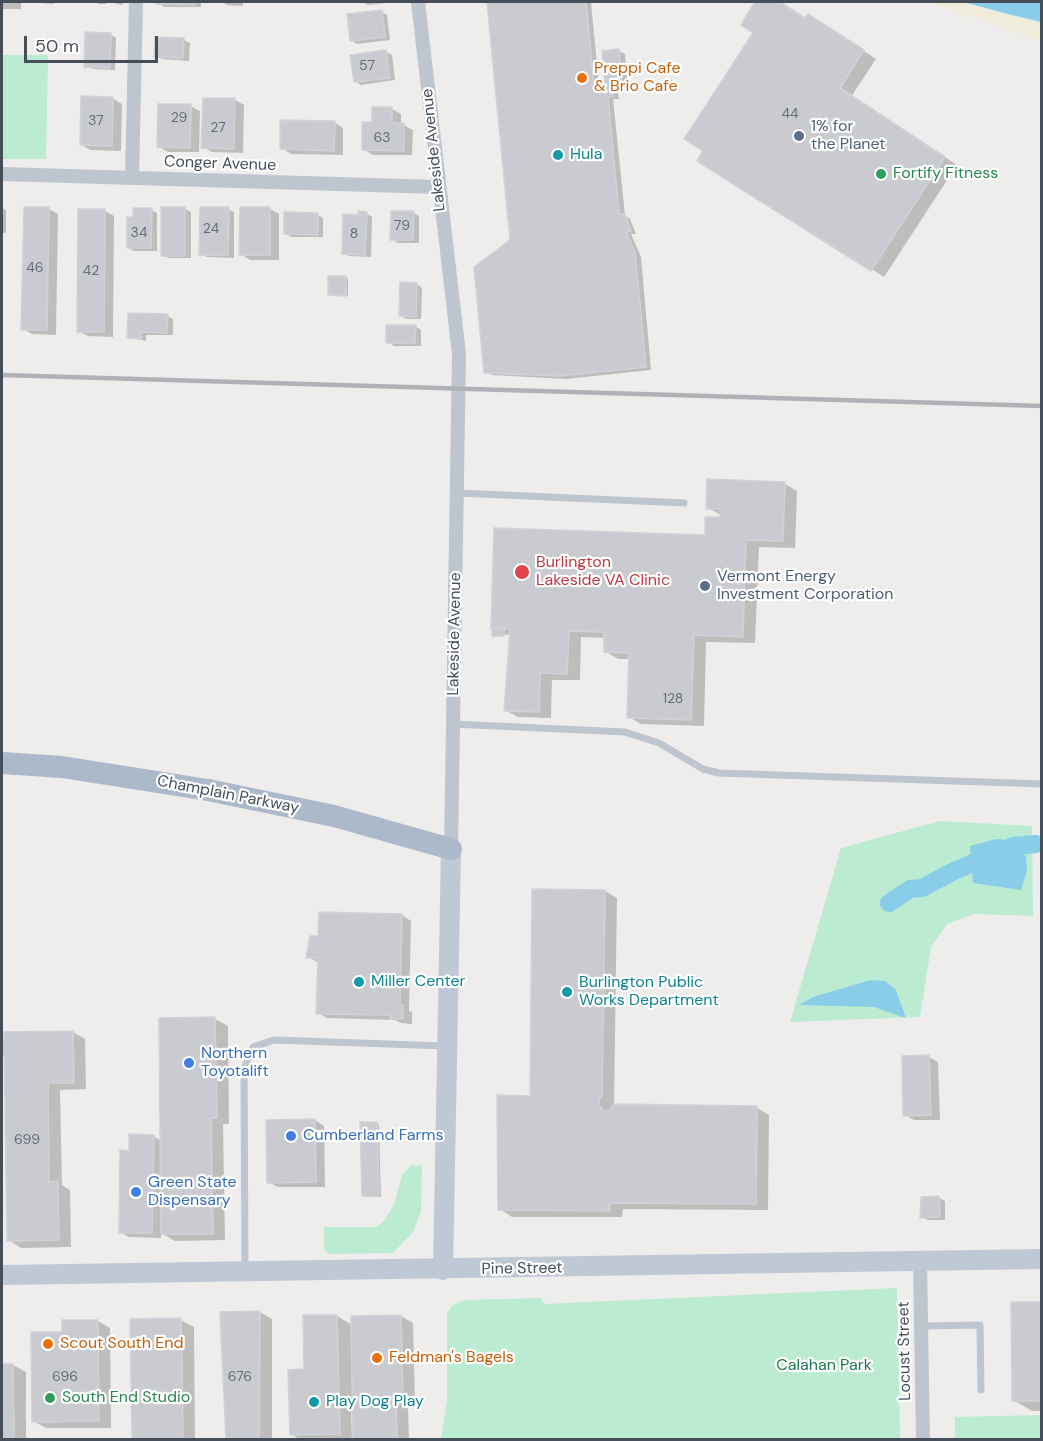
<!DOCTYPE html>
<style>
body{margin:0}
#map{position:relative;width:1043px;height:1441px;overflow:hidden;background:#efecec;font-family:"DM Sans",sans-serif}
canvas{display:block}
.frame{position:absolute;inset:0;border:3px solid #454e59;pointer-events:none}
.scale{position:absolute;left:24px;top:36px;width:134px;height:27px;box-sizing:border-box;border:3px solid #454e59;border-top:0;padding-left:8px;font-size:18px;line-height:21px;white-space:nowrap;color:#454e59;-webkit-text-stroke:4px #fff;paint-order:stroke}
</style>
<div id="map">
<canvas width="1043" height="1441"></canvas>
<div class="frame"></div>
<div class="scale">50 m</div>
</div>
<script>
const context = document.querySelector('canvas').getContext('2d');
context.lineJoin = 'round';
function fill(path, color) { context.fillStyle = color; context.fill(path, 'evenodd'); }
const poly = rows => new Path2D(rows.map(r => 'M' + r).join(''));
function stroke(path, color, width, dash) { context.strokeStyle = color; context.lineWidth = width; context.lineCap = dash ? 'butt' : 'round'; context.setLineDash(dash || []); context.stroke(path); }
function drawText(font, color, halo, rows, align = 'center') {
  context.font = font + ' "DM Sans",sans-serif'; context.lineWidth = 4.5; context.setLineDash([]); context.textBaseline = 'middle'; context.strokeStyle = halo; context.fillStyle = color; for (const [text, x, y, turn = 0] of rows) {
    context.save(); context.translate(x, y); context.rotate((+turn || 0) * Math.PI / 180); context.textAlign = isNaN(turn) ? turn : align; if (halo) context.strokeText(text, 0, 0); context.fillText(text, 0, 0); context.restore();
  }
}
fill(poly([
 [2,55,48,55,46,159,2,159],
 [940,821,1032,826,1033,916,974,914,947,924,931,947,920,1017,790,1022,841,848],
 [411,1165,422,1166,421,1211,413,1232,393,1253,330,1254,324,1250,324,1227,376,1227,383,1222,394,1205,402,1175],
 [897,1288,900,1439,441,1439,447,1400,447,1313,453,1305,465,1300,541,1298,544,1304],
 [1041,1415,1041,1439,955,1439,955,1417]
]), '#bbecd2');
fill(poly([
 [927,2,963,2,1041,22,1041,41]
]), '#f0ecdc');
fill(poly([
 [963,2,1041,2,1041,22,1008,14],
 [996,839,1019,841,1019,851,1026,856,1027,871,1021,890,973,883,970,846],
 [871,980,885,981,896,990,906,1018,874,1007,799,1005,813,997]
]), '#89cde8');
fill(poly([
 [2,2,21,2,21,9,2,9],
 [37,2,54,2,54,4,40,3],
 [95,2,106,2,106,4,99,4],
 [112,2,123,2,123,5,117,4],
 [158,2,201,2,201,7,164,7],
 [221,2,243,2,243,6,227,5],
 [362,2,386,2,386,3,368,5],
 [488,2,591,2,599,86,607,86,619,51,625,54,628,91,618,93,619,99,613,99,625,215,630,219,636,234,631,234,641,257,651,370,566,379,492,375,486,372,512,241],
 [757,2,779,2,806,19,821,23,876,59,851,97,957,165,884,277,699,160,755,32,743,24],
 [382,12,387,15,390,40,357,44,351,40],
 [110,34,116,38,115,70,92,69,86,66],
 [184,40,190,43,189,61,162,59,156,56],
 [386,52,392,55,395,80,361,85,355,81],
 [112,98,122,104,121,151,91,150,81,145],
 [235,100,244,105,243,153,212,152,203,147],
 [190,106,200,111,199,152,168,152,158,146],
 [392,109,401,114,401,124,413,130,412,155,373,155,363,149,373,124],
 [334,122,343,128,343,155,291,154,282,148],
 [2,208,6,210,6,233,2,233],
 [49,209,58,214,56,335,32,334,23,329],
 [185,209,191,212,191,258,169,258,163,255],
 [228,209,234,212,234,258,207,257,201,254],
 [270,209,279,214,279,260,250,260,241,254],
 [151,210,157,213,157,251,134,251,128,248],
 [105,211,114,216,113,337,88,336,78,331],
 [366,213,372,217,371,257,349,256,343,253],
 [413,213,419,216,419,243,398,243,392,239],
 [318,215,323,218,323,237,291,237,285,233],
 [346,277,348,279,348,296,330,295],
 [417,284,422,288,421,319,406,319,400,315],
 [167,316,173,319,173,335,146,335,146,341,129,337],
 [415,326,421,330,421,346,394,346,388,342],
 [785,484,797,491,795,548,759,547,755,643,706,642,704,726,641,724,629,717,631,659,618,659,605,651,606,638,581,637,580,680,552,680,551,718,518,717,505,710,511,634,496,636,494,628,706,537,721,519,721,515,708,508],
 [605,891,617,898,614,1106,757,1108,769,1115,768,1210,623,1209,622,1217,512,1217,500,1209,531,1098],
 [402,915,411,921,409,1011,412,1012,412,1024,401,1023,395,1020,327,1018,318,1013,319,963,308,957,320,938],
 [215,1019,228,1026,229,1124,223,1124,225,1240,175,1241,161,1233,161,1238,129,1237,120,1232,130,1152,153,1136,162,1141],
 [73,1032,85,1039,86,1089,60,1090,62,1185,70,1190,71,1247,21,1248,9,1240,6,1056,3,1056,2,1078,2,1037,6,1039],
 [929,1057,938,1062,940,1120,914,1120,905,1115],
 [315,1120,324,1126,325,1187,278,1187,268,1182],
 [376,1123,379,1125,381,1197,366,1197,363,1196],
 [939,1198,945,1201,945,1220,928,1220,922,1217],
 [1042,1303,1042,1411,1032,1411,1013,1400],
 [260,1312,272,1319,272,1440,228,1440],
 [337,1316,352,1325,401,1316,413,1323,415,1406,408,1406,409,1440,355,1440,354,1402,351,1402,352,1440,301,1440,291,1434,306,1371,305,1317],
 [181,1320,194,1327,195,1440,133,1440,132,1321],
 [98,1321,110,1328,111,1428,46,1428,33,1421,63,1334],
 [2,1365,13,1365,26,1372,26,1440,2,1440]
]), '#0003');
stroke(poly([
 [889,903,910,889,922,888,954,871,1013,846,1036,844]
]), '#89cde8', 18);
const building = poly([
 [156,2,196,2,195,5,156,4,156,2],
 [487,2,586,2,594,85,605,85,602,51,619,49,623,89,613,90,613,96,608,97,619,214,625,214,631,231,626,232,635,252,646,367,559,376,484,373,474,267,510,240,487,2],
 [755,2,780,2,805,18,808,14,864,50,840,88,945,157,871,271,697,161,703,151,684,139,753,33,741,25,755,2],
 [382,10,385,37,350,41,347,14,382,10],
 [85,32,111,33,110,68,84,67,85,32],
 [155,37,184,38,183,58,154,57,155,37],
 [386,50,390,78,354,82,350,55,386,50],
 [81,96,113,97,112,146,80,145,81,96],
 [203,98,235,98,234,149,201,148,203,98],
 [158,104,191,104,190,148,157,147,158,104],
 [372,107,392,107,392,123,404,123,404,151,362,150,362,122,372,122,372,107],
 [280,120,335,121,334,151,280,149,280,120],
 [24,207,49,207,47,330,21,330,24,207],
 [161,207,185,207,185,256,161,256,161,207],
 [200,207,229,207,228,255,199,255,200,207],
 [240,207,270,207,270,255,239,255,240,207],
 [133,208,152,208,151,248,127,248,127,217,133,217,133,208],
 [78,209,105,209,104,332,77,332,78,209],
 [358,211,367,212,365,255,342,254,343,214,358,215,358,211],
 [391,211,414,211,413,240,390,240,391,211],
 [284,212,318,213,318,235,284,234,284,212],
 [328,276,346,276,346,296,328,295,328,276],
 [400,282,417,283,416,317,399,316,400,282],
 [128,313,168,314,167,333,141,332,141,339,127,338,128,313],
 [386,325,416,325,415,343,386,343,386,325],
 [707,479,785,482,783,541,746,540,743,637,694,635,691,720,627,718,629,653,604,652,604,632,569,631,567,674,540,673,539,712,504,711,510,629,491,628,494,528,705,535,705,517,720,517,720,509,706,509,707,479],
 [492,628,504,628,504,636,492,636,492,628],
 [532,889,605,890,602,1097,600,1097,599,1105,604,1111,611,1110,613,1104,757,1106,756,1204,610,1203,610,1211,498,1210,497,1095,530,1096,532,889],
 [319,912,402,914,400,1005,403,1005,403,1019,390,1019,390,1015,316,1014,318,958,306,958,310,936,318,936,319,912],
 [215,1017,217,1118,211,1118,213,1234,161,1234,159,1018,215,1017],
 [73,1031,74,1083,48,1083,49,1182,58,1181,59,1240,7,1241,4,1032,73,1031],
 [929,1055,931,1115,903,1116,902,1056,929,1055],
 [315,1119,316,1182,267,1183,266,1120,315,1119],
 [360,1122,377,1122,379,1196,362,1196,360,1122],
 [129,1134,154,1135,152,1233,119,1233,120,1150,129,1151,129,1134],
 [939,1196,940,1217,920,1218,921,1197,939,1196],
 [1011,1302,1042,1302,1042,1401,1012,1401,1011,1302],
 [260,1311,259,1440,226,1440,220,1312,260,1311],
 [303,1315,337,1315,340,1434,290,1435,288,1370,304,1369,303,1315],
 [401,1315,403,1399,396,1400,397,1440,353,1440,351,1316,401,1315],
 [181,1318,183,1440,132,1440,130,1319,181,1318],
 [62,1320,98,1320,99,1421,32,1422,31,1332,62,1332,62,1320],
 [2,1364,13,1364,14,1440,2,1440,2,1364]
]);
fill(building, '#c9cbd1');
stroke(building, '#d0d2d8', 1.5);
stroke(poly([
 [458,493,684,503],
 [453,724,625,732,659,743,703,769,719,773,1042,784],
 [245,1270,244,1069,253,1047,274,1040,445,1046],
 [922,1326,980,1325,981,1390]
]), '#bdc5ce', 7);
stroke(poly([
 [418,2,459,354,451,849],
 [2,174,438,187],
 [132,178,136,2],
 [920,1262,923,1440]
]), '#bdc5ce', 14);
stroke(poly([
 [443,1270,451,849],
 [2,1275,1042,1259]
]), '#bfc8d5', 20);
stroke(poly([
 [2,763,62,767,208,790,334,816,451,849]
]), '#acb9cb', 22);
stroke(poly([
 [2,375,1042,406]
]), '#aeb1b6', 4.5);
for (const [x, y, r, color] of [
 [582,78,6,"#e8710a"],
 [799,136,6,"#5c6f8a"],
 [558,155,6,"#0f9aa8"],
 [881,174,6,"#2e9e5b"],
 [522,572,8,"#e0444e"],
 [705,586,6,"#5c6f8a"],
 [359,982,6,"#0f9aa8"],
 [567,992,6,"#0f9aa8"],
 [189,1063,6,"#3f7fe0"],
 [291,1136,6,"#3f7fe0"],
 [136,1192,6,"#3f7fe0"],
 [48,1344,6,"#e8710a"],
 [377,1358,6,"#e8710a"],
 [50,1398,6,"#2e9e5b"],
 [314,1402,6,"#0f9aa8"]
]) { const dot = new Path2D(); dot.arc(x, y, r, 0, 2 * Math.PI); context.fillStyle = color; context.fill(dot); stroke(dot, '#fff', 2); }
drawText('14px', '#666d77', null, [
 ["57",367,66],
 ["44",790,114],
 ["29",179,118],
 ["37",96,121],
 ["27",218,128],
 ["63",382,138],
 ["79",402,226],
 ["24",211,229],
 ["34",139,233],
 ["8",354,234],
 ["46",35,268],
 ["42",91,271],
 ["128",673,699],
 ["699",27,1140],
 ["696",65,1377],
 ["676",240,1377]
]);
drawText('16px', '#c56008', '#fff', [
 ["Preppi Cafe",594,69],
 ["& Brio Cafe",594,87],
 ["Scout South End",60,1344],
 ["Feldman's Bagels",389,1358]
], 'left');
drawText('16px', '#4e5e75', '#fff', [
 ["1% for",811,127],
 ["the Planet",811,145],
 ["Vermont Energy",717,577],
 ["Investment Corporation",717,595]
], 'left');
drawText('16px', '#454e59', '#fff', [
 ["Lakeside Avenue",434,150,-96],
 ["Conger Avenue",220,164,2],
 ["Lakeside Avenue",455,634,-89],
 ["Champlain Parkway",228,795,11],
 ["Pine Street",522,1269,-1],
 ["Locust Street",905,1351,-91]
]);
drawText('16px', '#0d838f', '#fff', [
 ["Hula",570,155],
 ["Miller Center",371,982],
 ["Burlington Public",579,983],
 ["Works Department",579,1001],
 ["Play Dog Play",326,1402]
], 'left');
drawText('16px', '#27864d', '#fff', [
 ["Fortify Fitness",893,174],
 ["South End Studio",62,1398]
], 'left');
drawText('16px', '#be3a42', '#fff', [
 ["Burlington",536,563],
 ["Lakeside VA Clinic",536,581]
], 'left');
drawText('16px', '#366cbe', '#fff', [
 ["Northern",201,1054],
 ["Toyotalift",201,1072],
 ["Cumberland Farms",303,1136],
 ["Green State",148,1183],
 ["Dispensary",148,1201]
], 'left');
drawText('16px', '#1a764f', '#fff', [
 ["Calahan Park",824,1366]
]);
</script>
